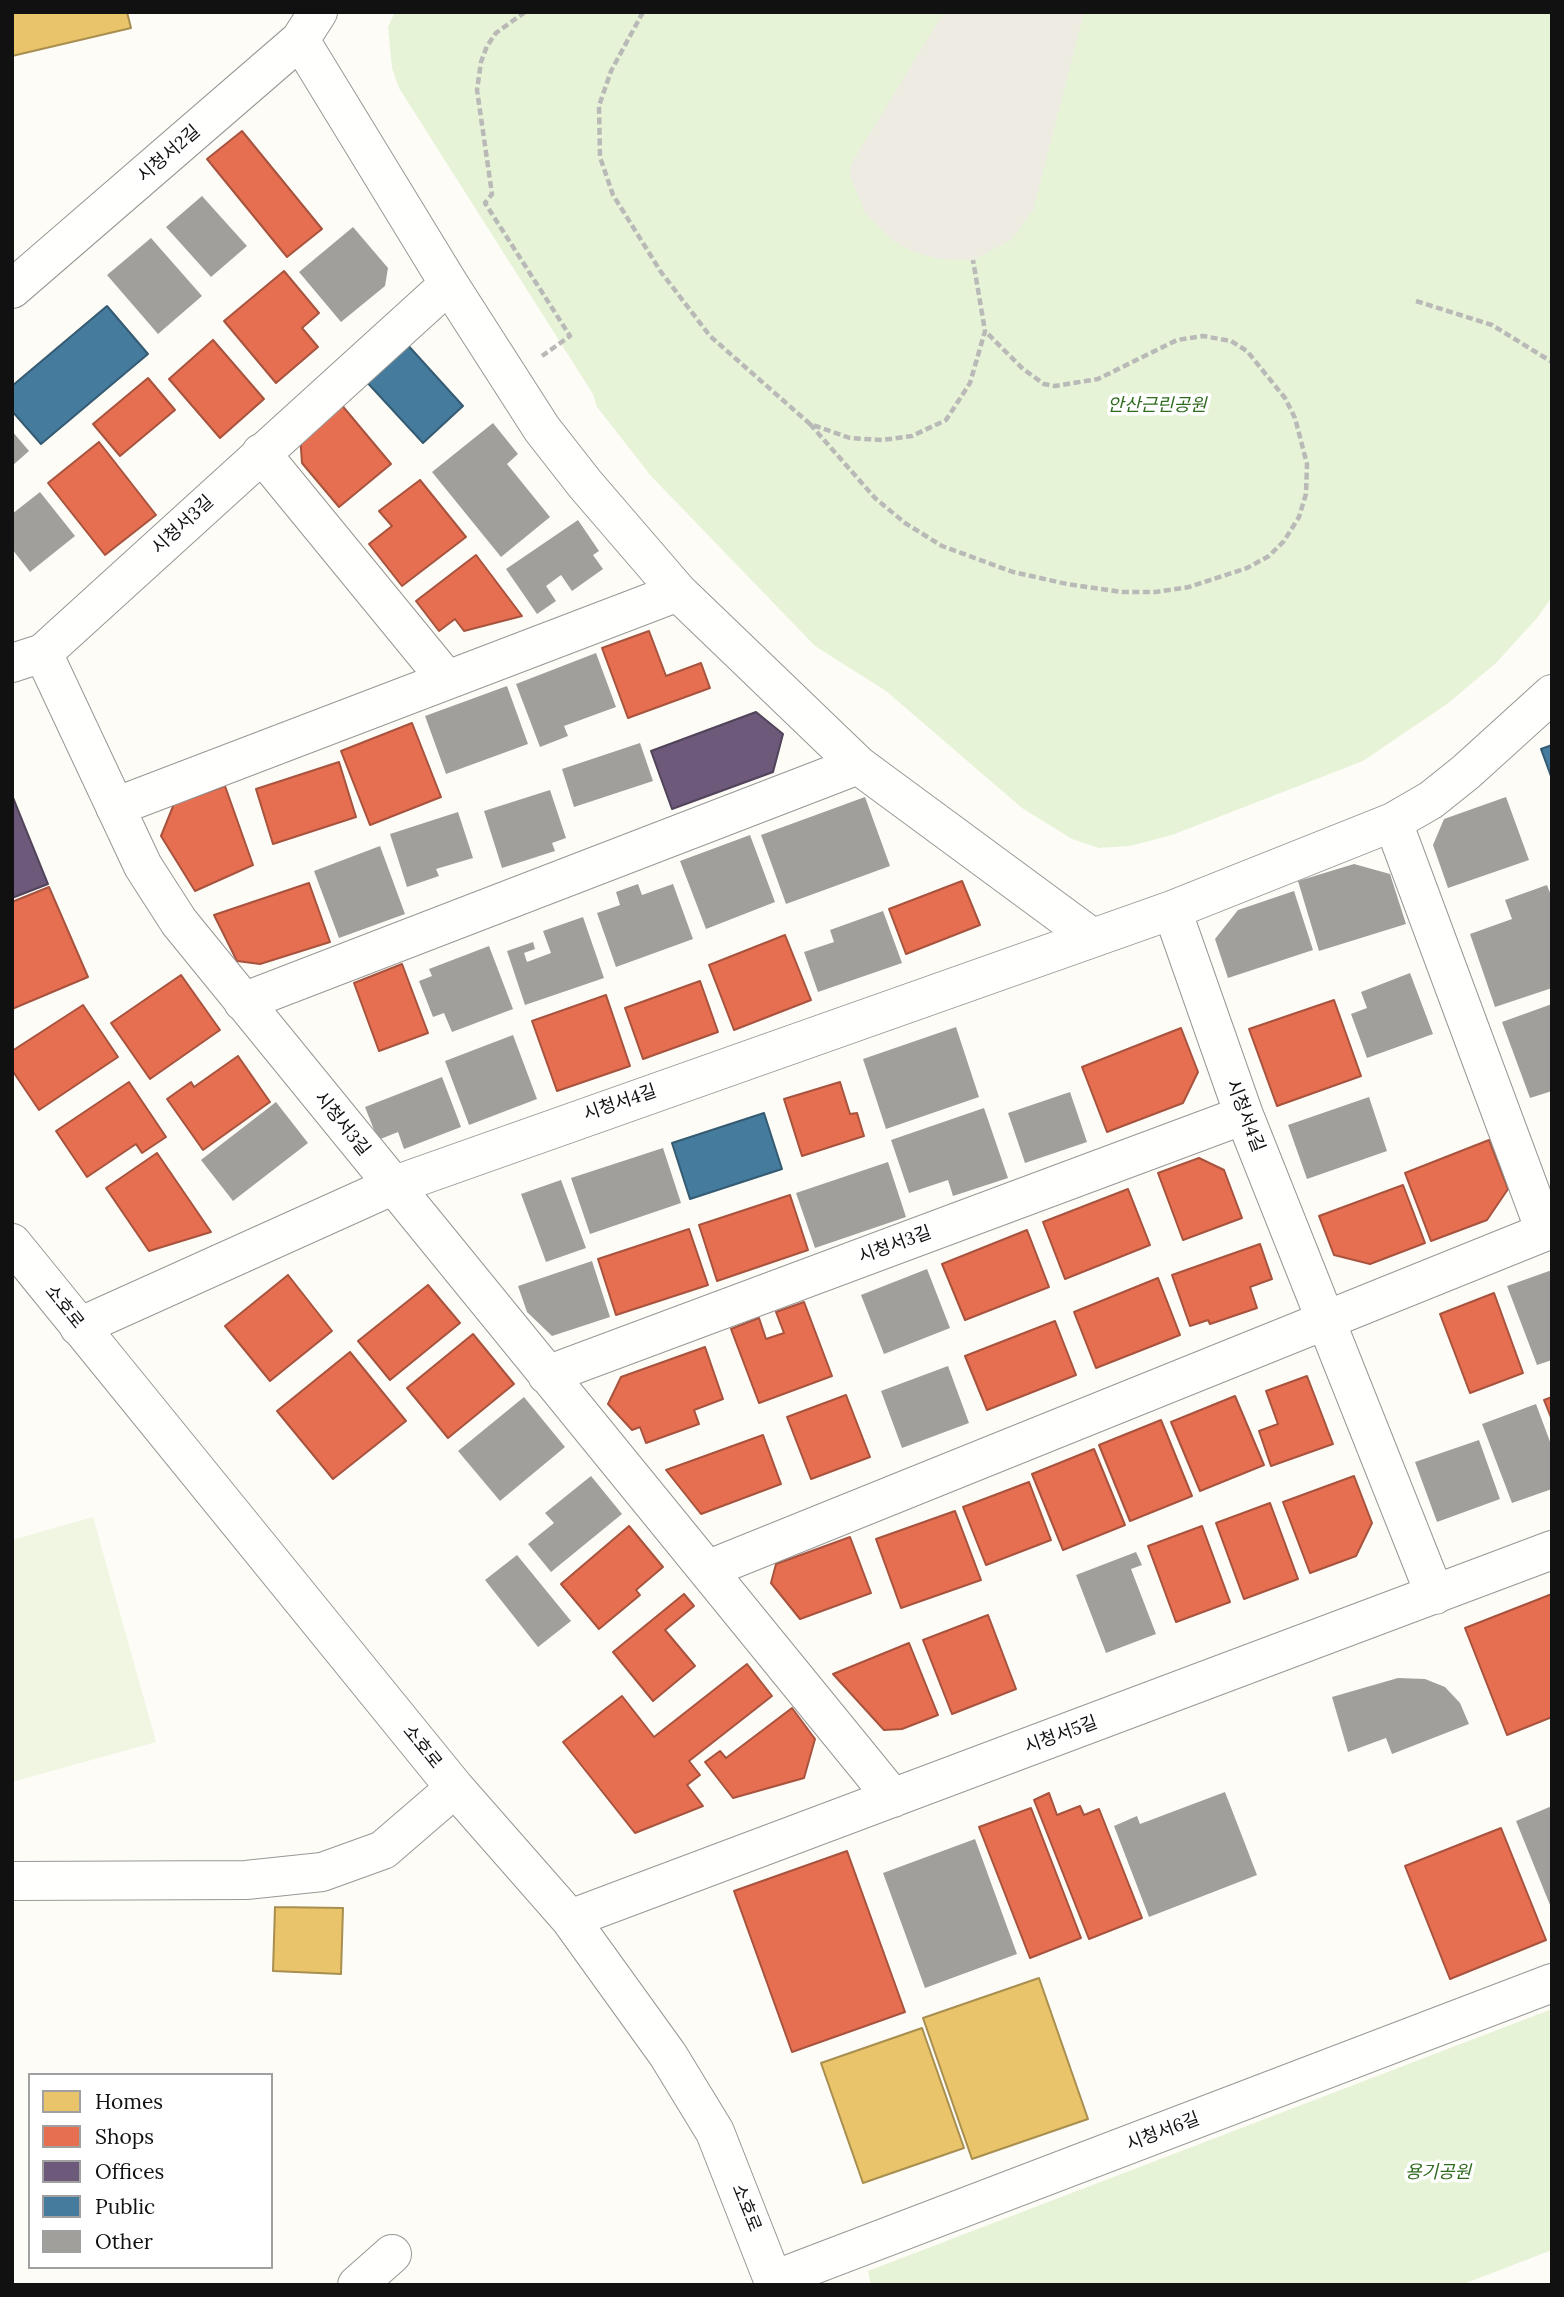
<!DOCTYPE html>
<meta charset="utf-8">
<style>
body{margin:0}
#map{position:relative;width:1564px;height:2297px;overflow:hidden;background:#fdfcf7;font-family:Lora,serif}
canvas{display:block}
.frame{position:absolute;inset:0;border:14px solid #111;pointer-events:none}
.legend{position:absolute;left:28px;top:2073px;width:245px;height:196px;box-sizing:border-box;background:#fff;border:2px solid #a0a0a0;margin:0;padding:9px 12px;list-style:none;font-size:21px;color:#111}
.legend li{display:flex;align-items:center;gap:14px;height:35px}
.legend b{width:35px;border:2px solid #a0a0a0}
</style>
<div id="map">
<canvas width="1564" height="2297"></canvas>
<div class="frame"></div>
<ul class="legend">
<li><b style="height:19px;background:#e9c46a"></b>Homes</li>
<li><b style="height:19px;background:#e76f51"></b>Shops</li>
<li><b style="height:19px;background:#6d597a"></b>Offices</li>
<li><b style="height:19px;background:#457b9d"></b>Public</li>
<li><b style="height:19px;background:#a19f9c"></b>Other</li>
</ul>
</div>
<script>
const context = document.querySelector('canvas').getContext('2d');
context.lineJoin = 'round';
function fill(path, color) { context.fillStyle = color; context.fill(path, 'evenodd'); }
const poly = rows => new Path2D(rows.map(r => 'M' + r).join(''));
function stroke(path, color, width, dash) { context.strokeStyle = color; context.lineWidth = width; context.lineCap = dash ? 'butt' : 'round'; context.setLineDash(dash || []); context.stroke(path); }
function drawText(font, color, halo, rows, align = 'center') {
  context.font = font + ' Lora,"Noto Sans KR",serif'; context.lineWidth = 7; context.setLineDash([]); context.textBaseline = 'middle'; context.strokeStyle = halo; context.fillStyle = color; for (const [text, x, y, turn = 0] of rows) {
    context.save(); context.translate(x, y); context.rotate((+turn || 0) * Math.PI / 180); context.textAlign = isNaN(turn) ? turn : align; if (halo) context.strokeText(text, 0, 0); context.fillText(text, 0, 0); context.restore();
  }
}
fill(poly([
 [395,12,1552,12,1552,597,1537,618,1496,663,1447,704,1363,761,1172,835,1130,846,1099,848,1072,839,1022,808,886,691,815,646,651,476,597,407,593,394,399,88,392,68,388,27],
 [1552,2009,1552,2250,1461,2285,871,2285,868,2271]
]), '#e7f3d7');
fill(poly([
 [93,1517,156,1742,12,1782,12,1540]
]), '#f0f6e1');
fill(poly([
 [944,12,1084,12,1033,211,1011,240,973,260,939,259,911,251,892,240,865,213,850,176,851,164]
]), '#edebe2');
const homes = poly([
 [12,12,127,12,131,28,12,56,12,12],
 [275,1907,343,1908,341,1974,273,1971,275,1907],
 [1039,1978,1088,2119,972,2159,923,2018,1039,1978],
 [922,2028,964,2148,863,2183,821,2063,922,2028]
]);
fill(homes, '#e9c46a');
stroke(homes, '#a88e4f', 2);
const shops = poly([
 [242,131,322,229,287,257,207,159,242,131],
 [284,271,319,313,302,328,318,347,276,383,224,321,284,271],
 [213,340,264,399,220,438,169,379,213,340],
 [148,378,175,410,120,456,93,424,148,378],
 [340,403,391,464,339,507,302,463,300,435,340,403],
 [99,442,156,515,105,555,48,483,99,442],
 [420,480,466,537,402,586,369,544,392,526,379,511,420,480],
 [476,555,522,616,464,631,455,619,439,631,416,601,476,555],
 [649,631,666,676,701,663,710,688,628,718,602,648,649,631],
 [412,723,441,797,370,825,341,751,412,723],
 [339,762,356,817,273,844,256,789,339,762],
 [225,786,253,865,195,891,161,836,174,804,225,786],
 [962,881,980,925,906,954,889,909,962,881],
 [309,883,330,942,260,964,237,961,214,915,309,883],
 [49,887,88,977,12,1009,12,902,49,887],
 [785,935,811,1000,734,1030,709,965,785,935],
 [402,964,428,1033,379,1051,354,983,402,964],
 [181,975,220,1030,150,1079,111,1023,181,975],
 [700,981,718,1032,643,1059,625,1008,700,981],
 [606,995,630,1066,557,1091,532,1021,606,995],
 [1334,1000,1361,1076,1277,1106,1249,1029,1334,1000],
 [83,1005,118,1057,39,1110,12,1070,12,1051,83,1005],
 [1181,1028,1198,1072,1183,1103,1107,1132,1082,1067,1181,1028],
 [238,1056,270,1102,203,1150,167,1099,191,1082,194,1087,238,1056],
 [129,1082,166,1137,142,1153,136,1144,87,1177,56,1131,129,1082],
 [840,1082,850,1114,857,1113,864,1136,802,1156,784,1099,840,1082],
 [1489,1140,1508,1189,1487,1220,1431,1241,1405,1173,1489,1140],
 [157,1153,211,1232,149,1251,106,1188,157,1153],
 [1199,1158,1224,1170,1242,1218,1183,1240,1158,1173,1199,1158],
 [1403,1185,1425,1243,1370,1264,1334,1255,1319,1216,1403,1185],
 [1128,1189,1150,1245,1065,1279,1043,1222,1128,1189],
 [790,1195,808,1250,717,1281,699,1225,790,1195],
 [689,1229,708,1285,616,1315,598,1259,689,1229],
 [1027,1230,1049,1287,965,1320,942,1264,1027,1230],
 [1260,1244,1272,1279,1250,1287,1257,1308,1210,1324,1208,1320,1190,1326,1172,1275,1260,1244],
 [288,1275,332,1331,270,1381,225,1326,288,1275],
 [1158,1278,1180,1335,1096,1368,1074,1312,1158,1278],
 [428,1285,460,1323,390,1380,358,1341,428,1285],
 [1494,1293,1523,1373,1470,1393,1440,1314,1494,1293],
 [804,1302,832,1376,759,1403,731,1329,759,1318,766,1339,784,1333,776,1312,804,1302],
 [1055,1321,1076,1375,987,1410,965,1356,1055,1321],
 [473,1334,514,1384,448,1438,407,1388,473,1334],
 [705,1347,723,1399,694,1410,699,1424,646,1443,640,1427,632,1430,608,1404,621,1377,705,1347],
 [350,1352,406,1421,333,1479,277,1411,350,1352],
 [1307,1376,1333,1444,1271,1466,1259,1431,1278,1424,1266,1391,1307,1376],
 [846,1395,870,1457,811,1479,787,1417,846,1395],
 [1235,1396,1264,1465,1200,1491,1171,1422,1235,1396],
 [1552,1397,1552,1420,1544,1400,1552,1397],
 [1161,1420,1192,1496,1130,1521,1099,1445,1161,1420],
 [763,1435,781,1484,701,1514,666,1470,763,1435],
 [1094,1449,1125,1525,1063,1550,1032,1474,1094,1449],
 [1354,1476,1372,1523,1356,1556,1310,1573,1283,1502,1354,1476],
 [1029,1482,1051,1540,986,1565,963,1507,1029,1482],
 [1270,1503,1298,1579,1244,1599,1216,1523,1270,1503],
 [955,1511,981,1580,901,1608,876,1539,955,1511],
 [629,1526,663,1567,636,1590,640,1595,599,1629,561,1584,629,1526],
 [1202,1526,1230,1602,1176,1622,1148,1546,1202,1526],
 [850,1537,871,1593,800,1619,771,1583,776,1564,850,1537],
 [684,1594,694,1606,665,1630,695,1666,653,1701,613,1652,684,1594],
 [1552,1594,1552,1717,1507,1735,1465,1628,1552,1594],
 [988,1615,1016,1689,952,1714,923,1640,988,1615],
 [909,1643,938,1715,902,1729,884,1730,833,1674,909,1643],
 [747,1664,772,1696,689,1761,700,1775,687,1785,703,1806,635,1833,563,1742,622,1696,654,1737,747,1664],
 [792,1708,815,1739,804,1778,733,1798,705,1762,720,1751,726,1758,792,1708],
 [1049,1793,1057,1815,1080,1806,1084,1815,1099,1809,1142,1918,1089,1939,1034,1800,1049,1793],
 [1031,1808,1081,1938,1030,1958,979,1827,1031,1808],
 [1501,1828,1546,1940,1450,1979,1405,1866,1501,1828],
 [847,1851,905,2012,792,2052,734,1891,847,1851]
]);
fill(shops, '#e76f51');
stroke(shops, '#a7533e', 2);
const offices = poly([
 [756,712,783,734,773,772,672,809,651,751,756,712],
 [12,795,48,884,12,898,12,795]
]);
fill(offices, '#6d597a');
stroke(offices, '#51435a', 2);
const public = poly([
 [107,306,148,354,41,444,12,411,12,386,107,306],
 [405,342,463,406,423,443,364,379,405,342],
 [1552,745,1552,779,1541,749,1552,745],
 [764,1113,782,1169,690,1199,672,1143,764,1113]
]);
fill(public, '#457b9d');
stroke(public, '#355b73', 2);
fill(poly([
 [202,196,247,246,211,277,166,227],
 [353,227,388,268,385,286,341,322,299,272],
 [151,238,202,296,158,334,107,275],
 [493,423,518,454,507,464,550,517,501,557,432,472],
 [12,431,29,451,12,466],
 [40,492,75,536,30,572,12,549,12,514],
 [578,520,599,551,593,555,603,569,572,591,561,575,546,586,556,601,537,614,506,569],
 [596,653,616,707,564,726,568,736,540,747,516,684],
 [507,686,528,744,446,774,425,716],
 [640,743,653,781,574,807,562,769],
 [550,790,566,838,552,843,555,851,502,868,484,811],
 [865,797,890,866,786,904,761,835],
 [1506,797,1529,860,1448,888,1433,845,1444,819],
 [458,812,473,858,436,869,439,876,407,887,390,834],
 [750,835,775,902,706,929,680,861],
 [380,846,405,914,339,938,314,871],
 [1354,864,1390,874,1406,924,1319,951,1298,881],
 [638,884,642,895,673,884,693,939,616,967,597,913,620,905,616,892],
 [1547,885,1552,898,1552,988,1495,1007,1470,934,1512,919,1505,900],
 [1294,891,1313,950,1228,978,1215,939,1238,910],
 [883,911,902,963,818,992,804,952,834,942,830,930],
 [583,917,604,978,525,1005,507,951,533,942,535,949,524,953,527,962,551,953,543,931],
 [489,946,513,1009,452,1032,444,1013,433,1017,419,981,432,976,429,969],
 [1410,973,1433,1034,1367,1058,1351,1014,1367,1008,1361,992],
 [1552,1004,1552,1091,1530,1098,1502,1022],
 [956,1027,979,1097,886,1129,863,1059],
 [513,1035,537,1099,469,1125,445,1061],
 [442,1077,461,1127,404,1149,398,1132,378,1140,365,1107],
 [1070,1092,1087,1142,1025,1163,1008,1113],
 [1369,1097,1387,1151,1307,1179,1288,1125],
 [276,1102,308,1143,233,1201,201,1160],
 [984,1108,1008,1178,953,1196,948,1180,909,1193,891,1140],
 [663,1148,681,1203,590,1234,571,1178],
 [888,1162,906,1217,815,1248,796,1193],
 [561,1180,586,1248,546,1262,521,1194],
 [592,1261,610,1317,552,1336,527,1312,518,1286],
 [927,1269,950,1328,884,1354,861,1295],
 [1552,1270,1552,1360,1537,1365,1507,1286],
 [948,1366,969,1423,902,1448,881,1391],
 [524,1397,565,1447,500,1501,458,1451],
 [1536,1404,1552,1447,1552,1489,1512,1503,1482,1424],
 [1479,1440,1500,1499,1437,1522,1415,1462],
 [591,1476,622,1514,551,1572,528,1544,554,1523,545,1513],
 [1136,1552,1142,1565,1131,1569,1156,1634,1106,1653,1076,1575],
 [517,1555,571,1621,538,1647,485,1580],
 [1398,1678,1425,1679,1445,1687,1460,1703,1469,1724,1392,1754,1386,1738,1348,1752,1332,1697],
 [1225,1792,1257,1875,1149,1917,1114,1826,1137,1816,1140,1824],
 [1552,1806,1552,1910,1516,1821],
 [975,1839,1017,1954,925,1988,883,1873]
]), '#a19f9c');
const minor = poly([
 [300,40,449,284,542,429,585,484,678,592,858,765,1090,936],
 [449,284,43,653,143,866,179,922,893,1798],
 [12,289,300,40,318,12],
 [261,453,447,680],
 [12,663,43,653],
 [115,807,678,592],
 [1393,822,1545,1231],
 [1172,910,1244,1115,1435,1595],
 [243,1002,858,765],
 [12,1243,455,1788,570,1919,668,2055,715,2132,775,2285],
 [79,1327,392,1186,1172,910,1393,822,1431,800,1466,772,1552,694],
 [547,1375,1244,1115],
 [709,1569,1552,1229],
 [12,1881,246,1880,322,1872,383,1850,455,1788],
 [570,1919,1552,1550],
 [774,2280,1552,1983],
 [357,2285,392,2254]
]);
stroke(minor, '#979795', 40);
stroke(poly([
 [525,12,496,33,487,46,481,62,477,90,492,194,485,203,570,336,542,356],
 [643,12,611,71,599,106,600,157,613,195,661,272,710,336,810,424,850,438,882,440,912,436,946,420,970,383,985,331,973,260],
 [1416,301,1492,325,1552,362],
 [810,424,875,498,905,523,942,546,1013,572,1067,584,1122,592,1156,592,1189,587,1247,568,1269,556,1284,541,1299,517,1306,494,1307,464,1295,418,1285,398,1247,351,1231,341,1203,336,1177,340,1098,379,1055,386,1044,384,1023,369,985,331]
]), '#b9b9b8', 4.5, [7, 3.5]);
stroke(minor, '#fffffe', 38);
drawText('18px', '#111', '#fff', [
 ["시청서2길",169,154,-41],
 ["시청서3길",183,525,-43],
 ["시청서4길",620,1103,-19],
 ["시청서4길",1245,1116,69],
 ["시청서3길",342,1124,51],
 ["시청서3길",895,1245,-20],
 ["소호로",64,1307,51],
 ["시청서5길",1061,1735,-20],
 ["소호로",422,1747,51],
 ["시청서6길",1163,2132,-21],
 ["소호로",746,2208,68]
]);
drawText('italic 18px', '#2f6b1f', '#fff', [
 ["안산근린공원",1157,406],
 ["용기공원",1438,2173]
]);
</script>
